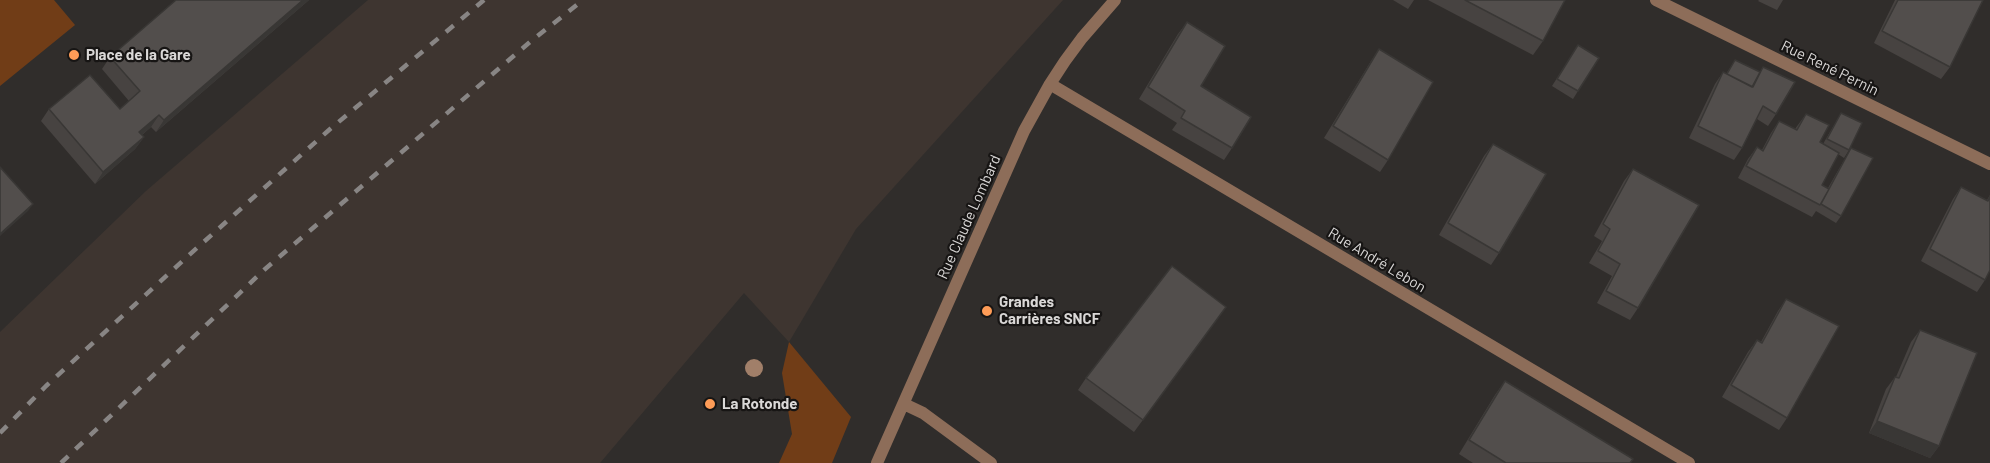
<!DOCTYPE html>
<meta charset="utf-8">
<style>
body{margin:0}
canvas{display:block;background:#302d2b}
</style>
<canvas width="1990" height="463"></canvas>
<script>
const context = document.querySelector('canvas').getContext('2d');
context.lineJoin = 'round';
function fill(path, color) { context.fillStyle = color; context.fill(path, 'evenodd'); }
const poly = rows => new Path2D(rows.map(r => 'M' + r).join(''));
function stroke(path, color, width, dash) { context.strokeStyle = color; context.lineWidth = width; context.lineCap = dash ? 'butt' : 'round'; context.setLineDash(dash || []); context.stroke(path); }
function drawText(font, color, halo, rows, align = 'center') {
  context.font = font + ' Barlow,sans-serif'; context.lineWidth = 4.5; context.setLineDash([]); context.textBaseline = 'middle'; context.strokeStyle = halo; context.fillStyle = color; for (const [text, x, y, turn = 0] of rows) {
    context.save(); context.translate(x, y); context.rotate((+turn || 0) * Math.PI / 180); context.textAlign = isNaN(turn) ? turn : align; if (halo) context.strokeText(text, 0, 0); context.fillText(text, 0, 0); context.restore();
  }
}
fill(poly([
 [368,0,1063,0,856,229,789,342,744,293,600,463,0,463,0,332,146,191]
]), '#3e3530');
fill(poly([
 [0,0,54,0,75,25,0,86],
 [789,342,851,417,832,463,779,463,792,434,782,373]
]), '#713d17');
stroke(poly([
 [1656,0,1990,164],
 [1050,84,1689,463],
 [904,404,923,413,991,463],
 [877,463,1024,131,1050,84,1065,61,1082,38,1115,0]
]), '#8d6d59', 12);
stroke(poly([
 [0,433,46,386,188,256,329,130,484,0],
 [61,463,264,270,530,42,583,0]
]), '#888584', 4.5, [10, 10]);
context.fillStyle = '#a17f69';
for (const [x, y] of [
 [754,368]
]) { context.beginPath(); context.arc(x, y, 9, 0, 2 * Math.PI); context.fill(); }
fill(poly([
 [176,0,309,0,156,132,151,127,142,135,144,137,135,149,95,184,41,121,49,109,120,109,129,101,102,69,110,57],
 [1393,0,1414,0,1408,9],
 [1428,0,1565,0,1543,41,1533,55],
 [1759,0,1783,0,1777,10,1758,1],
 [1895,0,1983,0,1950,67,1941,79,1874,43],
 [1187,22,1201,86,1232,148,1224,160,1172,130,1177,123,1139,99,1178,34],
 [1578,45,1578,91,1573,99,1552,86],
 [1379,49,1388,160,1380,172,1324,138,1371,61],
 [1735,60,1760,72,1763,67,1776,114,1768,126,1757,119,1742,148,1734,160,1689,138,1715,84,1723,72,1726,74],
 [1841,113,1849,150,1844,158,1838,154,1822,185,1828,188,1851,148,1841,216,1836,223,1816,211,1812,217,1738,178,1748,159,1757,147,1762,150,1771,133,1779,121,1795,129,1806,114,1820,142,1823,144],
 [1493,144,1499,253,1491,265,1439,235,1484,156],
 [1633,169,1638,308,1630,320,1597,303,1612,276,1589,263,1602,241,1594,236,1624,181],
 [1961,187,1987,200,1990,195,1985,280,1977,292,1921,261,1953,199],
 [1786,299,1787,418,1779,430,1722,397,1748,352,1757,340,1761,342,1778,311],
 [1217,319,1134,432,1078,390,1086,378],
 [1920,330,1939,446,1930,458,1869,433,1886,389,1895,377,1896,377,1911,342],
 [1505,381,1630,463,1473,463,1459,454,1495,395]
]), '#474341');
fill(poly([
 [303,0,309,0,156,132,164,120],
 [159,115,151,127,131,144,139,132],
 [144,137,135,149,95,184,103,172],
 [33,204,28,211,0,236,0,234],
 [1877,421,1939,446,1930,458,1869,433]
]), '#393735');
const building = poly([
 [176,0,303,0,164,120,159,115,139,132,144,137,103,172,49,109,90,75,120,109,140,91,110,57,176,0],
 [1465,0,1565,0,1543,41,1465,0],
 [1898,0,1983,0,1950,67,1882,31,1898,0],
 [1187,22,1225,46,1201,86,1251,117,1232,148,1181,118,1185,111,1148,87,1187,22],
 [1578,45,1599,58,1578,91,1557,79,1578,45],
 [1379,49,1433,82,1388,160,1333,126,1379,49],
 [1735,60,1760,72,1752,87,1727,74,1735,60],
 [1763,67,1795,82,1776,114,1763,106,1742,148,1698,126,1723,72,1753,87,1763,67],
 [1841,113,1862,123,1849,150,1827,139,1841,113],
 [1806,114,1829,125,1820,142,1839,153,1822,185,1829,189,1820,205,1746,166,1757,147,1763,151,1779,121,1797,130,1806,114],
 [1493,144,1546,174,1499,253,1448,223,1493,144],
 [1851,148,1873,158,1841,216,1821,204,1851,148],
 [0,167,33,204,0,234,0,167],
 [1633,169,1699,205,1638,308,1606,291,1620,264,1598,251,1610,229,1603,224,1633,169],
 [1961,187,1988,201,1990,196,1990,270,1985,280,1930,249,1961,187],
 [1172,266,1226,307,1143,420,1086,378,1172,266],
 [1786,299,1839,326,1787,418,1731,385,1757,340,1762,343,1786,299],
 [1920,330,1977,353,1939,446,1877,421,1895,377,1899,378,1920,330],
 [1505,381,1633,459,1630,463,1506,463,1469,440,1505,381]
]);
fill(building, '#524e4c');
stroke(building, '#393735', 1.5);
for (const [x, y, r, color] of [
 [74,55,6,"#fe9c57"],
 [987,311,6,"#fe9c57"],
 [710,404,6,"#fe9c57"]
]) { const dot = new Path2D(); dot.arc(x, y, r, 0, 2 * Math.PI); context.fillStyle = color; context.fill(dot); stroke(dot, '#171514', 2); }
drawText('bold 15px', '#dad8d7', '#171514', [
 ["Place de la Gare",86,55],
 ["Grandes",999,302],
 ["Carrières SNCF",999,319],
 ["La Rotonde",722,404]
], 'left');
drawText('15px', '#dad8d7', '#171514', [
 ["Rue René Pernin",1830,68,26],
 ["Rue Claude Lombard",969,217,-66],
 ["Rue André Lebon",1377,260,31]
]);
</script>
